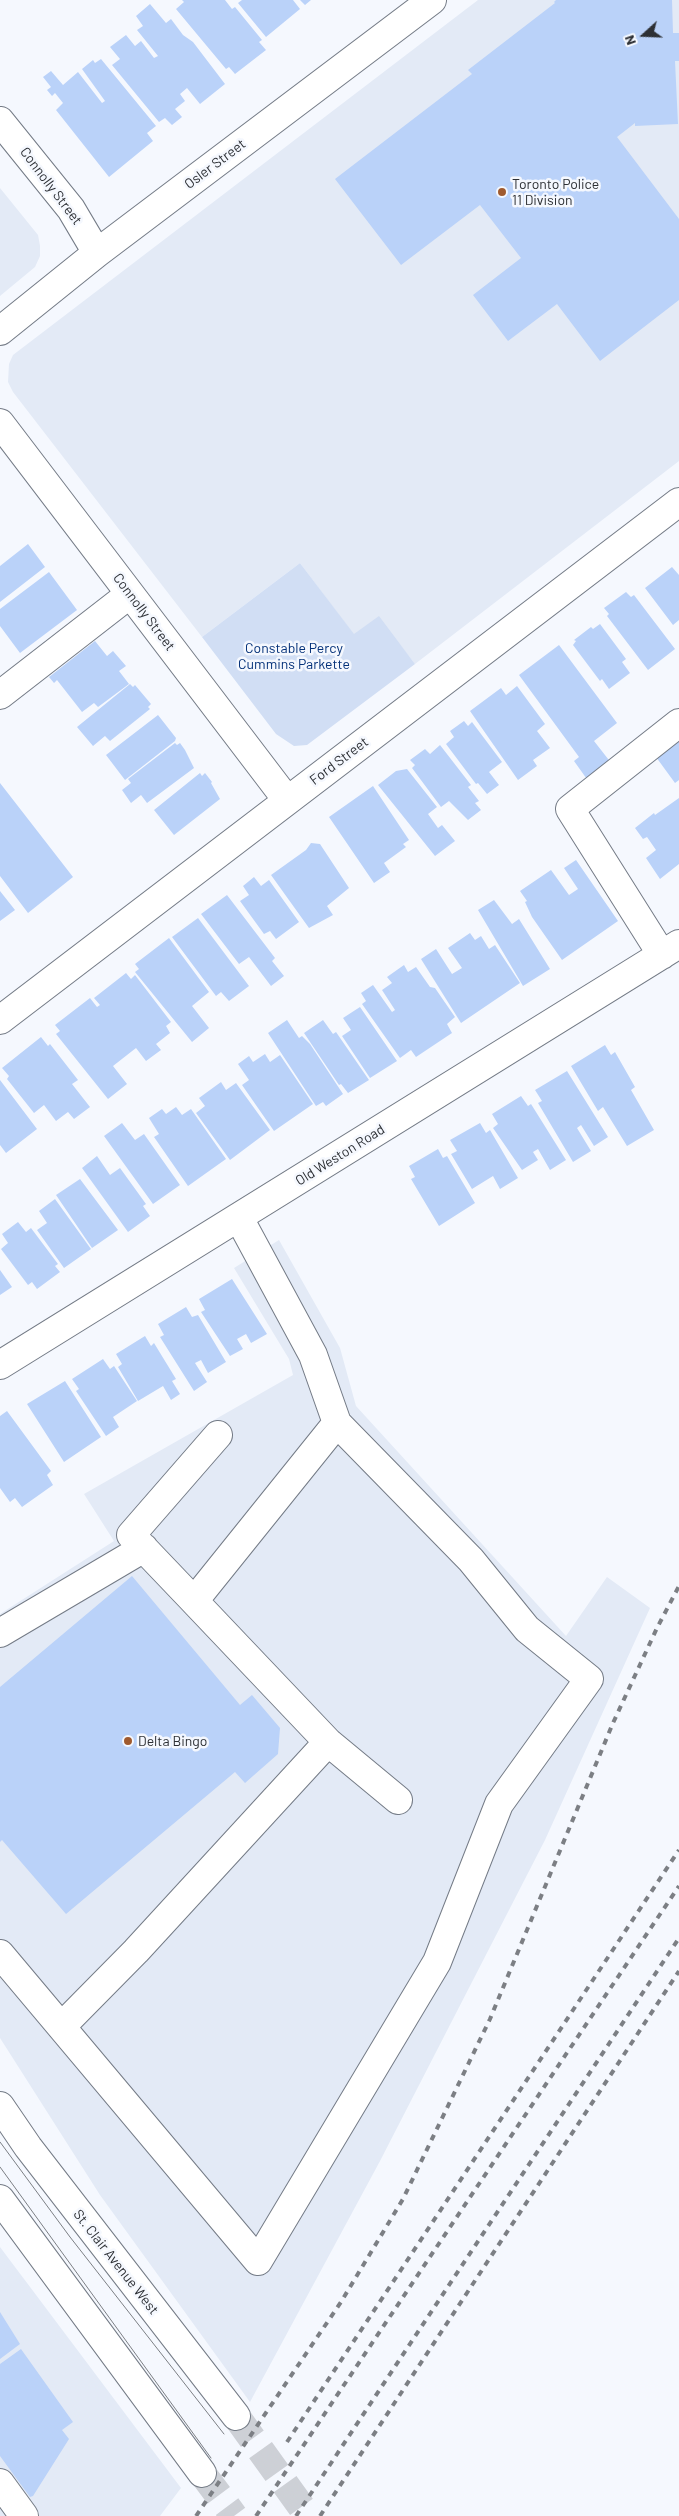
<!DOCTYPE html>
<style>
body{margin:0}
#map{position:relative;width:679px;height:2516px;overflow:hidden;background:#f5f8fe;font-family:Barlow,sans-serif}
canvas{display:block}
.north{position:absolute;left:619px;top:10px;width:50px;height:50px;-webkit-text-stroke:4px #f5f8fe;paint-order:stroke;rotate:250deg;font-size:14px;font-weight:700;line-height:20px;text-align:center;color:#2d3035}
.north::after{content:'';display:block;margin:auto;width:18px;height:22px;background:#2d3035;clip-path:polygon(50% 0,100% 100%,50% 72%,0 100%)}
</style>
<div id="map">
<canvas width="679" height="2516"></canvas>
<div class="north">N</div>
</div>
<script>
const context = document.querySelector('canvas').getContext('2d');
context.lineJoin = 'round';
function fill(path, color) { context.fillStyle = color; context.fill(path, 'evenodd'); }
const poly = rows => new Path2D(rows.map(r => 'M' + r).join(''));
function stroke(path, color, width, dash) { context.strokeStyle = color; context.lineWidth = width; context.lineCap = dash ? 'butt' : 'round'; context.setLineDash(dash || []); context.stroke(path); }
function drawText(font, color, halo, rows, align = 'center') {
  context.font = font + ' Barlow,sans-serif'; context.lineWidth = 5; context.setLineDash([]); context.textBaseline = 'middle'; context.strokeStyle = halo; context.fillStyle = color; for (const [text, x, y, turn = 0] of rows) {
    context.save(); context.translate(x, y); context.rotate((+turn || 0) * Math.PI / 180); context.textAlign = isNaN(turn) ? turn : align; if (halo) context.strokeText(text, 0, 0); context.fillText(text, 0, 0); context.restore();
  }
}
fill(poly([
 [478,0,679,0,679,461,415,664,400,645,354,635,300,563,202,637,13,392,8,382,9,364,13,355],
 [0,188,38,235,40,246,40,256,35,267,0,296],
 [279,1240,340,1348,356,1406,566,1636,607,1577,650,1608,545,1840,380,2161,250,2402,100,2195,0,2038,0,1614,114,1541,84,1494,293,1375,289,1359,234,1268],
 [0,2247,181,2488,160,2516,0,2516]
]), '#e3eaf6');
fill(poly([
 [300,563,354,634,379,616,415,664,307,745,294,746,276,734,202,637]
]), '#d1def4');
fill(poly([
 [182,0,225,0,232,9,235,7,262,40,259,42,266,50,235,74,229,67,226,69,176,9,184,2],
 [242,0,293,0,300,9,266,37,238,3],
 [300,0,311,0,305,5],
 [556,0,672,0,673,33,679,33,679,61,675,61,678,124,635,126,635,123,617,137,679,219,679,300,600,361,557,304,508,341,473,295,521,258,480,205,401,265,335,179,472,74,468,70,555,3,554,2],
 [150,4,166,23,171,19,183,35,193,42,225,84,200,104,187,88,180,94,185,101,175,109,182,117,172,125,165,118,159,122,112,65,120,59,110,47,126,35,135,46,141,41,154,58,158,56,137,30,143,26,136,16],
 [101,59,156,126,147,133,153,141,109,177,56,110,63,103,55,93,52,96,47,90,51,87,43,77,51,71,63,85,78,72,102,103,105,101,82,69,93,60,95,63],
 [28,544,45,567,0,602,0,566],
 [672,567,679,575,679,620,673,625,645,588],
 [49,572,77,610,20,653,0,626,0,609],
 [626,592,631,597,634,595,675,649,648,670,607,616,609,614,604,608],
 [600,624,626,659,622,662,630,673,609,689,602,679,600,681,573,645,576,641,574,640,591,627,593,629],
 [95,641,107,656,113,651,126,666,119,671,129,684,98,707,94,703,82,712,57,680,54,683,49,677],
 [559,645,617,723,594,741,612,764,589,782,574,761,579,757,519,675],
 [130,684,133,687,135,685,151,704,148,707,150,709,110,741,105,736,93,746,77,727],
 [517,686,545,724,537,731,550,748,533,760,537,766,518,780,470,711,501,688,506,695],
 [158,715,176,738,175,741,125,780,106,755],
 [464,721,468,726,472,722,502,762,489,772,499,785,487,794,478,783,476,784,446,744,454,737,450,731],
 [679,739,679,780,675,783,656,757],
 [175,743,177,745,180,743,185,750,194,768,147,803,141,795,131,803,122,790,131,783,128,779],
 [440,745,471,785,468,787,479,801,475,803,481,810,468,820,449,801,441,807,412,768,415,765,410,760,425,749,430,754],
 [407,769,437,807,428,814,438,828,442,825,455,841,435,856,378,785,396,771],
 [200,773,202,776,205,773,212,782,211,783,220,799,174,835,154,810],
 [0,783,73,877,28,913,0,876],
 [373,786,409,840,403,844,406,847,384,863,390,872,374,883,329,817],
 [679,798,679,864,660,879,646,858,656,850,647,837,643,839,635,828,654,813,655,815],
 [311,843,320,844,349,888,327,906,333,915,309,928,271,875,306,850],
 [576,860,618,921,562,960,532,917,525,902,527,901,520,891,551,870,569,895,578,889,564,868],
 [254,877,261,886,269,880,299,922,276,939,270,931,264,934,240,901,249,895,243,886],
 [0,891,15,910,0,921],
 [227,895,275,958,272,961,284,976,271,986,249,957,239,964,201,914],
 [494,900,512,924,519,919,550,969,523,986,478,910],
 [198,918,249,986,229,1001,221,992,216,996,172,937],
 [470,933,475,940,481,936,489,949,495,945,520,983,461,1023,421,959,436,949,452,974,462,968,448,948],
 [169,938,209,992,192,1006,209,1028,192,1042,135,972,139,969,135,964],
 [404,965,408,972,416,967,430,987,435,988,455,1017,447,1024,452,1033,416,1057,411,1050,400,1058,362,1004,366,1001,361,993,373,985,392,1012,395,1010,382,990,392,983,387,977],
 [126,973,131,979,135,975,171,1022,166,1026,170,1033,156,1044,161,1050,146,1061,136,1048,113,1066,127,1084,108,1099,56,1034,60,1031,55,1025,90,998,97,1007,100,1005,94,998],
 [360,1007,397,1061,370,1078,342,1036,351,1030,343,1018],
 [287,1020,299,1038,302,1036,310,1044,343,1094,326,1106,323,1102,316,1106,268,1033],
 [323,1020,333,1034,336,1032,369,1080,348,1093,341,1084,339,1085,304,1033],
 [41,1037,48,1046,50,1044,78,1080,72,1084,90,1107,74,1119,68,1112,56,1121,44,1105,34,1113,7,1079,9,1076,2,1068],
 [605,1045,611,1055,615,1052,635,1087,631,1090,654,1130,627,1146,603,1107,598,1111,571,1066],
 [265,1054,270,1062,280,1055,313,1104,274,1131,242,1085,249,1080,238,1064,249,1056,253,1062],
 [567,1071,608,1137,594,1146,581,1125,577,1128,591,1151,573,1162,538,1103,542,1101,535,1090],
 [0,1080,37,1129,6,1153,0,1145],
 [221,1082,226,1090,236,1083,270,1130,230,1160,196,1113,205,1106,199,1098],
 [521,1096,528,1106,531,1104,566,1160,550,1170,538,1149,533,1152,538,1160,522,1170,493,1128,498,1124,492,1114],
 [176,1107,182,1115,191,1109,226,1159,188,1186,154,1137,159,1134,149,1118,162,1109,166,1114],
 [122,1123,135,1140,144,1134,180,1185,153,1204,104,1136],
 [480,1123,486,1133,490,1130,518,1178,500,1189,493,1176,472,1189,451,1154,457,1151,450,1140],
 [438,1149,443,1158,447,1156,475,1203,439,1226,411,1179,415,1177,409,1166],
 [97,1156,110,1175,120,1168,146,1204,143,1206,150,1216,128,1232,82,1168],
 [80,1179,118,1230,92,1248,56,1195],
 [55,1199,91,1249,64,1268,37,1230,47,1223,39,1211],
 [18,1222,26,1232,31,1228,58,1264,55,1266,60,1272,37,1289,32,1282,28,1285,1,1249,8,1243,2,1234],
 [0,1270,12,1287,0,1295],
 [232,1279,267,1334,251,1343,246,1334,237,1339,243,1349,230,1356,201,1312,205,1310,199,1299],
 [186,1307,192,1317,198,1315,226,1362,208,1373,201,1360,195,1363,207,1382,194,1391,160,1337,164,1335,158,1324],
 [145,1336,151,1346,154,1343,176,1379,172,1381,180,1394,171,1400,163,1386,138,1401,118,1367,122,1364,116,1354],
 [103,1359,110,1369,114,1366,137,1401,113,1417,119,1427,106,1436,76,1391,79,1389,72,1379],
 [65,1381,101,1437,64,1462,27,1404],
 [7,1411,51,1471,47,1475,53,1485,22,1507,15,1498,10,1502,0,1488,0,1416],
 [132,1576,240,1705,252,1695,280,1728,278,1754,245,1783,235,1772,66,1914,2,1840,0,1842,0,1687],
 [0,2312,20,2344,0,2359],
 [21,2349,73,2422,62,2430,69,2439,33,2496,30,2497,0,2456,0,2364]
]), '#bad2f9');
stroke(poly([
 [236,2416,308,2516],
 [202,2473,234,2516]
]), '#cdd0d6', 28, [28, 14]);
const minor = poly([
 [0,121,71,209,97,253],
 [0,331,97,253,432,0],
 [0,423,287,800],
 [0,695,130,594],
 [662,955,570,809,679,723],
 [0,1020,679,502],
 [0,1365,679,944],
 [337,1423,194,1601,328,1742,398,1800],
 [194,1601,131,1535,218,1435],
 [0,1633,144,1548],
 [0,1954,258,2261,437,1962,499,1804,589,1679,527,1629,471,1560,337,1423,313,1355,239,1218],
 [62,2026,136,1951,328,1742],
 [0,2483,24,2516]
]);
const major = poly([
 [0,2106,28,2147,236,2416],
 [0,2199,202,2473]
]);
stroke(minor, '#747b86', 30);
stroke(major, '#747b86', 30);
stroke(minor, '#fff', 28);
stroke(major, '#fff', 28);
stroke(poly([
 [0,2142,70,2237,224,2434],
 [0,2167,211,2458]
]), '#7c7f84', 1);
stroke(poly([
 [287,2442,679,1850],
 [196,2516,341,2302,403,2199,490,2019,613,1723,657,1628,679,1586],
 [256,2516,679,1886],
 [296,2516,679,1938],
 [320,2516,679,1971]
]), '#7c7f84', 4, [6, 6]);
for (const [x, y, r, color] of [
 [502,192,5,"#9f5a2f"],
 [128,1741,5,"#9f5a2f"]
]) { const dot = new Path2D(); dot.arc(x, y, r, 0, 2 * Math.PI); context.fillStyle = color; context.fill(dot); stroke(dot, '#f5f8fe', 2); }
drawText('14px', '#2d3035', '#f5f8fe', [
 ["Osler Street",215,164,-37],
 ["Connolly Street",51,186,53],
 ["Connolly Street",144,612,53],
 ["Ford Street",339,761,-37],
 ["Old Weston Road",340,1155,-32],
 ["St. Clair Avenue West",116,2262,52]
]);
drawText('14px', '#2d3035', '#f5f8fe', [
 ["Toronto Police",512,184],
 ["11 Division",512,200],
 ["Delta Bingo",138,1741]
], 'left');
drawText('14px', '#043179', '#f5f8fe', [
 ["Constable Percy",294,648],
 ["Cummins Parkette",294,664]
]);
</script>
